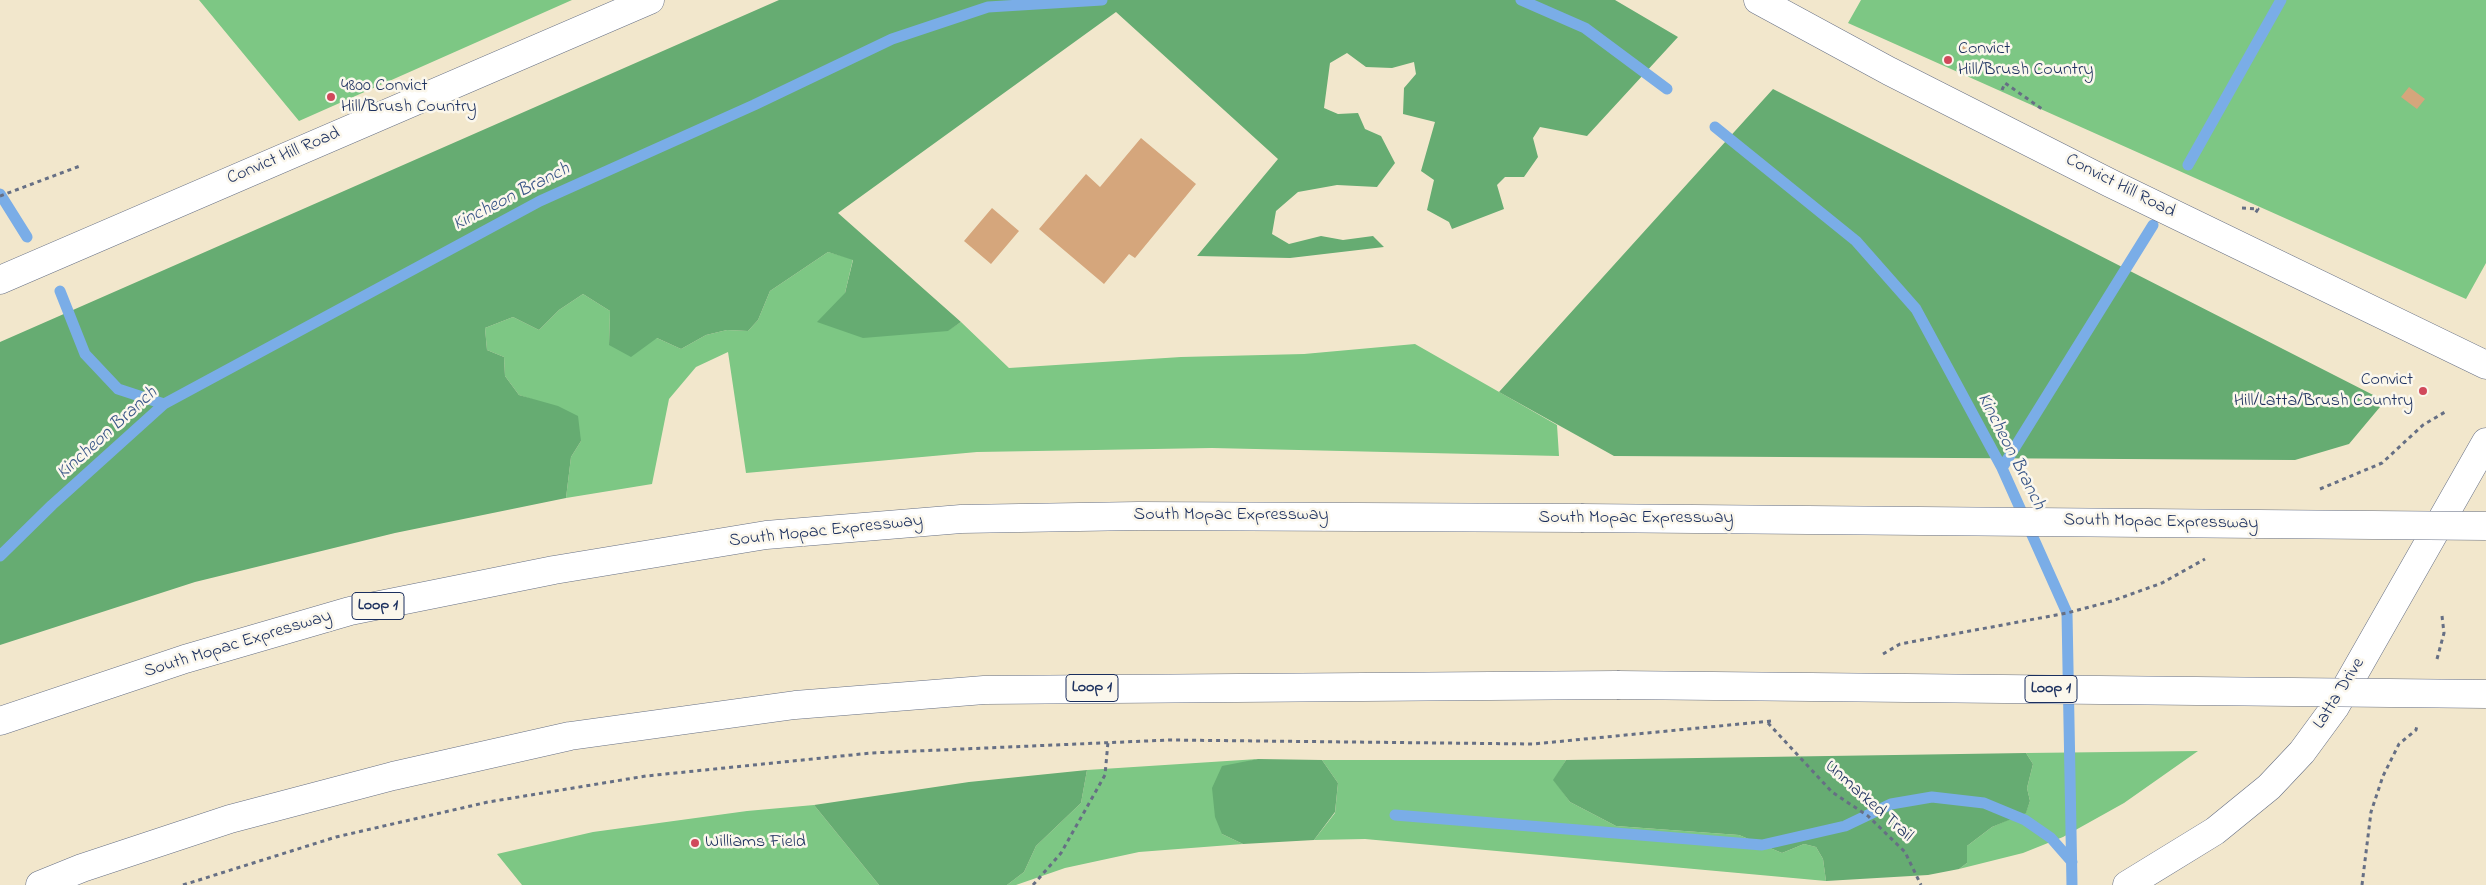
<!DOCTYPE html>
<style>
body{margin:0}
canvas{display:block;background:#f2e7cc}
</style>
<canvas width="2486" height="885"></canvas>
<script>
const context = document.querySelector('canvas').getContext('2d');
context.lineJoin = 'round';
function fill(path, color) { context.fillStyle = color; context.fill(path, 'evenodd'); }
const poly = rows => new Path2D(rows.map(r => 'M' + r).join(''));
function stroke(path, color, width, dash) { context.strokeStyle = color; context.lineWidth = width; context.lineCap = dash ? 'butt' : 'round'; context.setLineDash(dash || []); context.stroke(path); }
function drawText(font, color, halo, rows, align = 'center') {
  context.font = font + ' "Indie Flower",sans-serif'; context.lineWidth = 5; context.setLineDash([]); context.textBaseline = 'middle'; context.strokeStyle = halo; context.fillStyle = color; for (const [text, x, y, turn = 0] of rows) {
    context.save(); context.translate(x, y); context.rotate((+turn || 0) * Math.PI / 180); context.textAlign = isNaN(turn) ? turn : align; if (halo) context.strokeText(text, 0, 0); context.fillText(text, 0, 0); context.restore();
  }
}
fill(poly([
 [199,0,572,0,299,121],
 [1861,0,2486,0,2486,263,2466,299,1848,23],
 [828,252,853,259,845,293,947,331,961,322,1009,368,1181,357,1304,354,1415,344,1557,425,1559,456,1212,448,977,452,746,473,728,352,696,367,669,399,652,484,566,498,571,457,581,441,534,400,519,395,505,376,504,357,487,350,485,328,513,317,539,330,559,310,583,294,610,311,609,345,657,338,681,349,706,335,727,330,748,331,758,320,770,291],
 [2198,751,2124,803,2063,837,2023,853,1959,869,1967,863,1967,846,1992,827,2026,812,2030,801,2027,788,2033,764,2026,753],
 [1258,759,1243,763,1222,834,1243,844,1139,852,1065,868,1016,885,1007,885,1024,872,1036,846,1081,803,1087,770],
 [1322,760,1566,760,1554,780,1570,802,1616,826,1739,835,1782,853,1804,844,1816,847,1823,859,1826,881,1365,839,1314,840,1335,813,1338,783],
 [814,805,879,885,522,885,497,854,593,832,747,811]
]), '#7dc784');
fill(poly([
 [779,0,1615,0,1678,37,1587,136,1540,127,1533,138,1538,157,1524,177,1505,177,1497,185,1504,209,1452,229,1449,222,1427,210,1434,180,1421,171,1435,122,1403,114,1404,88,1416,74,1414,62,1392,68,1366,67,1347,53,1330,63,1324,108,1338,114,1358,113,1365,129,1381,136,1395,163,1377,187,1337,185,1298,192,1276,211,1272,234,1289,244,1321,236,1343,240,1373,236,1384,247,1290,258,1197,256,1278,159,1116,12,838,213,961,322,948,331,863,338,817,322,845,293,853,260,828,252,770,291,758,320,748,331,727,330,706,335,681,349,657,338,631,357,609,345,610,311,583,294,559,310,539,330,513,317,485,328,487,350,504,357,505,376,519,395,558,406,578,416,581,441,571,457,566,498,395,533,195,582,0,645,0,342],
 [1773,89,2385,401,2349,444,2295,460,1614,456,1499,392],
 [2026,753,2033,764,2027,788,2030,801,2026,813,1992,827,1967,846,1967,863,1959,869,1928,875,1826,881,1823,859,1816,847,1804,844,1782,853,1739,835,1616,826,1570,802,1553,780,1566,760],
 [1258,759,1322,760,1338,783,1335,812,1314,840,1243,844,1222,834,1215,817,1212,788,1222,766],
 [1087,770,1081,803,1036,846,1024,872,1007,885,879,885,814,805,969,782]
]), '#66ac72');
stroke(poly([
 [1521,0,1585,28,1667,89],
 [1715,127,1856,241,1916,309,2002,468,2067,613,2072,885],
 [2188,165,2281,0],
 [0,194,27,237],
 [60,291,85,354,118,389,164,404],
 [2002,468,2153,225],
 [0,556,52,505,164,404,540,201,754,105,892,39,988,7,1102,0],
 [1395,815,1762,845,1845,826,1891,804,1932,797,1984,803,2025,820,2051,838,2072,862]
]), '#7aade7', 11);
fill(poly([
 [1963,40,1975,47,1971,54,1959,48],
 [2409,87,2425,99,2417,109,2401,97],
 [1141,138,1196,184,1135,258,1129,254,1104,284,1039,229,1086,174,1100,187],
 [992,208,1019,231,991,264,964,241]
]), '#d5a67c');
const minor = poly([
 [1758,0,1889,71,2110,183,2486,365],
 [0,280,650,0],
 [2127,885,2215,831,2269,787,2302,752,2335,707,2486,442]
]);
const highway = poly([
 [0,721,185,659,350,611,554,570,766,535,961,519,1138,516,1581,518],
 [40,885,82,868,230,819,393,776,570,736,795,705,984,690,1617,685]
]);
stroke(minor, '#666f84', 29);
stroke(highway, '#666f84', 29);
stroke(poly([
 [2002,90,2005,83,2042,109],
 [0,196,80,166],
 [2242,208,2258,209,2254,215],
 [2320,489,2382,463,2423,425,2445,412],
 [1883,654,1900,644,2067,613,2112,601,2162,583,2205,559],
 [2437,659,2444,633,2442,616],
 [1768,723,1832,792,1868,816,1905,852,1921,885],
 [183,885,336,837,488,802,646,776,871,753,1169,740,1533,744,1771,721],
 [1033,885,1061,853,1105,775,1108,742],
 [2362,885,2371,812,2383,776,2399,744,2416,730,2417,725]
]), '#666f84', 3, [4, 4]);
stroke(minor, '#fff', 28);
stroke(highway, '#fff', 28);
const highwayBridge = poly([
 [1581,518,2486,526],
 [1617,685,2486,694]
]);
stroke(highwayBridge, '#666f84', 29, []);
stroke(highwayBridge, '#fff', 28);
for (const [x, y, r, color] of [
 [1948,60,5,"#d1495b"],
 [331,97,5,"#d1495b"],
 [2423,391,5,"#d1495b"],
 [695,843,5,"#d1495b"]
]) { const dot = new Path2D(); dot.arc(x, y, r, 0, 2 * Math.PI); context.fillStyle = color; context.fill(dot); stroke(dot, '#fbf7ec', 2); }
for (const [x, y, w] of [
 [378,606,52],
 [1092,688,52],
 [2051,689,52]
]) { const box = new Path2D(); box.roundRect(x - w / 2, y - 13.5, w, 27, 4); context.fillStyle = '#fbf7ec'; context.fill(box); stroke(box, '#1b2f5e', 1); }
drawText('bold 16px', '#1b2f5e', null, [
 ["Loop 1",378,606],
 ["Loop 1",1092,688],
 ["Loop 1",2051,689]
]);
drawText('18px', '#1b2f5e', '#fbf7ec', [
 ["Convict",1958,50],
 ["Hill/Brush Country",1958,71],
 ["4800 Convict",341,87],
 ["Hill/Brush Country",341,108],
 ["Convict",2413,381,"right"],
 ["Hill/Latta/Brush Country",2413,402,"right"],
 ["Williams Field",705,843]
], 'left');
drawText('18px', '#1b2f5e', '#fbf7ec', [
 ["Convict Hill Road",284,157,-23],
 ["Convict Hill Road",2120,187,27],
 ["South Mopac Expressway",1231,516],
 ["South Mopac Expressway",1636,519],
 ["South Mopac Expressway",2161,523,1],
 ["South Mopac Expressway",826,532,-6],
 ["South Mopac Expressway",238,645,-17],
 ["Latta Drive",2340,694,-58],
 ["Unmarked Trail",1868,802,42]
]);
drawText('italic 19px', '#385587', '#fbf7ec', [
 ["Kincheon Branch",512,198,-27],
 ["Kincheon Branch",108,434,-42],
 ["Kincheon Branch",2010,452,63]
]);
</script>
